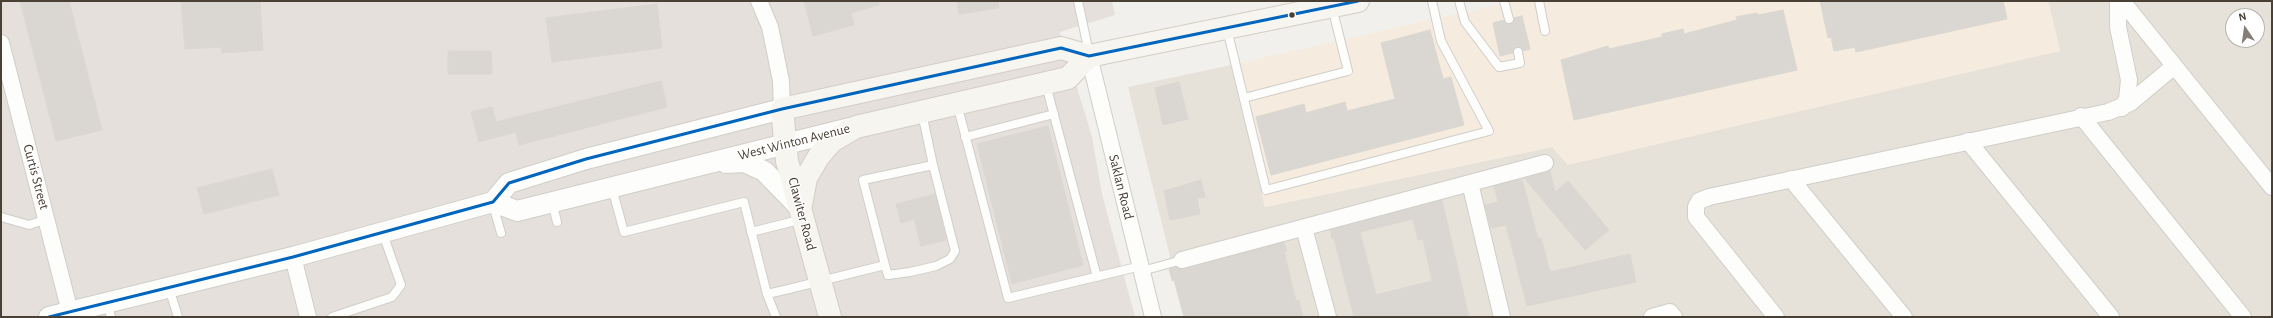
<!DOCTYPE html>
<style>
body{margin:0}
#map{position:relative;width:2273px;height:318px;overflow:hidden;background:#f2f0ec;font-family:"Alegreya Sans",sans-serif}
canvas{display:block}
.frame{position:absolute;inset:0;border:2px solid #4a4136;pointer-events:none}
.north{position:absolute;left:2225px;top:8px;width:40px;height:40px;box-sizing:border-box;background:#fff;border:1px solid #b7b3af;border-radius:50%;rotate:347deg;font-size:11px;font-weight:700;line-height:16px;text-align:center;color:#4a4136}
.north::after{content:'';display:block;margin:auto;width:14px;height:18px;background:#857e76;clip-path:polygon(50% 0,100% 100%,50% 72%,0 100%)}
</style>
<div id="map">
<canvas width="2273" height="318"></canvas>
<div class="frame"></div>
<div class="north">N</div>
</div>
<script>
const context = document.querySelector('canvas').getContext('2d');
context.lineJoin = 'round';
function fill(path, color) { context.fillStyle = color; context.fill(path, 'evenodd'); }
const poly = rows => new Path2D(rows.map(r => 'M' + r).join(''));
function stroke(path, color, width, dash) { context.strokeStyle = color; context.lineWidth = width; context.lineCap = dash ? 'butt' : 'round'; context.setLineDash(dash || []); context.stroke(path); }
function drawText(font, color, halo, rows, align = 'center') {
  context.font = font + ' "Alegreya Sans",sans-serif'; context.lineWidth = 3; context.setLineDash([]); context.textBaseline = 'middle'; context.strokeStyle = halo; context.fillStyle = color; for (const [text, x, y, turn = 0] of rows) {
    context.save(); context.translate(x, y); context.rotate((+turn || 0) * Math.PI / 180); context.textAlign = isNaN(turn) ? turn : align; if (halo) context.strokeText(text, 0, 0); context.fillText(text, 0, 0); context.restore();
  }
}
fill(poly([
 [2048,1,2272,1,2272,317,1185,317,1128,87,1231,65,1265,207,1552,147,2060,51],
 [2233,16,2257,16,2257,40,2233,40]
]), '#e7e2d9');
fill(poly([
 [1514,1,2048,1,2060,51,1568,165,1552,147,1265,207,1231,65]
]), '#f5ebde');
fill(poly([
 [1,1,1112,1,1115,15,1060,32,1092,137,1102,194,1135,317,1,317]
]), '#e5e0db');
const building = poly([
 [20,1,69,1,102,130,56,141,20,1],
 [181,1,260,1,263,50,222,53,221,47,185,49,181,1],
 [804,1,879,1,879,5,851,13,854,25,813,36,804,1],
 [957,1,998,1,999,8,959,14,957,1],
 [1820,1,2003,1,2007,19,1856,52,1855,47,1834,51,1831,37,1828,38,1820,1],
 [657,4,662,48,552,62,546,18,657,4],
 [1783,10,1797,70,1574,120,1561,60,1608,46,1609,49,1662,37,1662,34,1683,29,1684,34,1737,20,1736,17,1757,13,1758,15,1783,10],
 [1522,16,1530,49,1523,51,1517,47,1513,53,1500,56,1493,23,1504,20,1510,24,1513,23,1514,18,1522,16],
 [1430,30,1443,79,1451,77,1464,125,1271,175,1256,117,1304,104,1306,113,1345,102,1347,111,1395,99,1381,43,1430,30],
 [448,51,491,51,492,74,448,74,448,51],
 [661,81,667,107,519,145,516,132,479,142,471,112,492,107,496,122,661,81],
 [1179,82,1188,119,1163,125,1155,88,1179,82],
 [1048,126,1083,265,1012,284,977,144,1048,126],
 [272,169,279,195,204,214,197,188,272,169],
 [1550,171,1555,192,1568,181,1609,230,1585,250,1524,178,1550,171],
 [1522,179,1538,239,1541,238,1550,272,1630,254,1636,282,1527,306,1506,225,1491,228,1485,205,1498,202,1494,186,1522,179],
 [1201,180,1205,197,1197,198,1200,214,1170,220,1164,191,1201,180],
 [935,194,946,240,921,246,914,219,901,223,896,204,935,194],
 [1442,200,1469,317,1354,317,1334,238,1332,239,1330,230,1442,200],
 [1413,219,1418,240,1423,239,1432,281,1376,295,1360,232,1413,219],
 [1284,242,1287,251,1284,251,1296,301,1299,300,1303,317,1184,317,1174,280,1172,281,1169,269,1176,267,1184,269,1284,242]
]);
fill(building, '#dad7d2');
stroke(building, '#dbd7d1', 1);
const service = poly([
 [1078,1,1089,53],
 [1459,1,1465,22,1499,67,1520,63,1518,52],
 [1504,1,1509,19],
 [1539,1,1545,31],
 [1227,29,1266,190,1489,131,1441,41,1432,1],
 [1046,85,1097,277],
 [1244,98,1348,71,1332,7],
 [957,104,1008,298,1141,266],
 [965,137,1054,114],
 [612,188,624,232,744,202,767,294,789,289,885,265,863,180,933,165,922,113],
 [552,202,557,222],
 [493,205,501,233],
 [1,217,29,225,47,219],
 [751,232,803,219],
 [885,265,888,275,910,272,936,266,950,259,955,251,933,165],
 [1142,271,1182,260],
 [169,288,178,317],
 [767,294,776,317],
 [107,303,111,317],
 [332,317,392,297,401,285,382,231]
]);
const minor = poly([
 [759,1,770,27,781,81,782,109],
 [2118,1,2118,27,2129,80,2127,99,2122,108],
 [2122,1,2272,187],
 [1,43,70,312],
 [1089,56,1153,317],
 [2081,116,2243,317],
 [1968,141,2111,317],
 [1791,179,1904,317],
 [1470,183,1502,317],
 [1304,228,1328,317],
 [293,257,308,317],
 [1182,260,1545,163],
 [1652,317,1670,312,1674,317],
 [1776,317,1696,217,1696,207,1699,201,1709,197,2108,112,2130,103,2173,67]
]);
const tertiary = poly([
 [726,163,744,162,764,171,800,208],
 [493,202,509,183,586,159,782,109],
 [49,317,293,257,493,202,517,211,850,128]
]);
const secondary = poly([
 [801,205,806,178,819,156,832,141,856,127,1068,78,1089,56],
 [830,317,787,161,782,109,1061,48,1089,56,1358,1]
]);
stroke(service, '#d0cec9', 10);
stroke(minor, '#d0cec9', 18);
stroke(tertiary, '#d0cec9', 22);
stroke(secondary, '#d3cec4', 24);
stroke(service, '#fdfdfc', 8);
stroke(minor, '#fdfdfc', 16);
stroke(tertiary, '#fdfdfc', 20);
stroke(secondary, '#f7f5ef', 22);
stroke(poly([
 [49,317,293,257,493,202,509,183,586,159,782,109,1061,48,1089,56,1358,1]
]), '#0065bd', 3);
for (const [x, y, r, color] of [
 [1292,15,3.5,"#4a4136"]
]) { const dot = new Path2D(); dot.arc(x, y, r, 0, 2 * Math.PI); context.fillStyle = color; context.fill(dot); stroke(dot, '#fff', 1.5); }
drawText('14px', '#4a4136', '#fff', [
 ["West Winton Avenue",794,142,-14],
 ["Curtis Street",36,177,75],
 ["Saklan Road",1121,187,76],
 ["Clawiter Road",802,214,75]
]);
</script>
